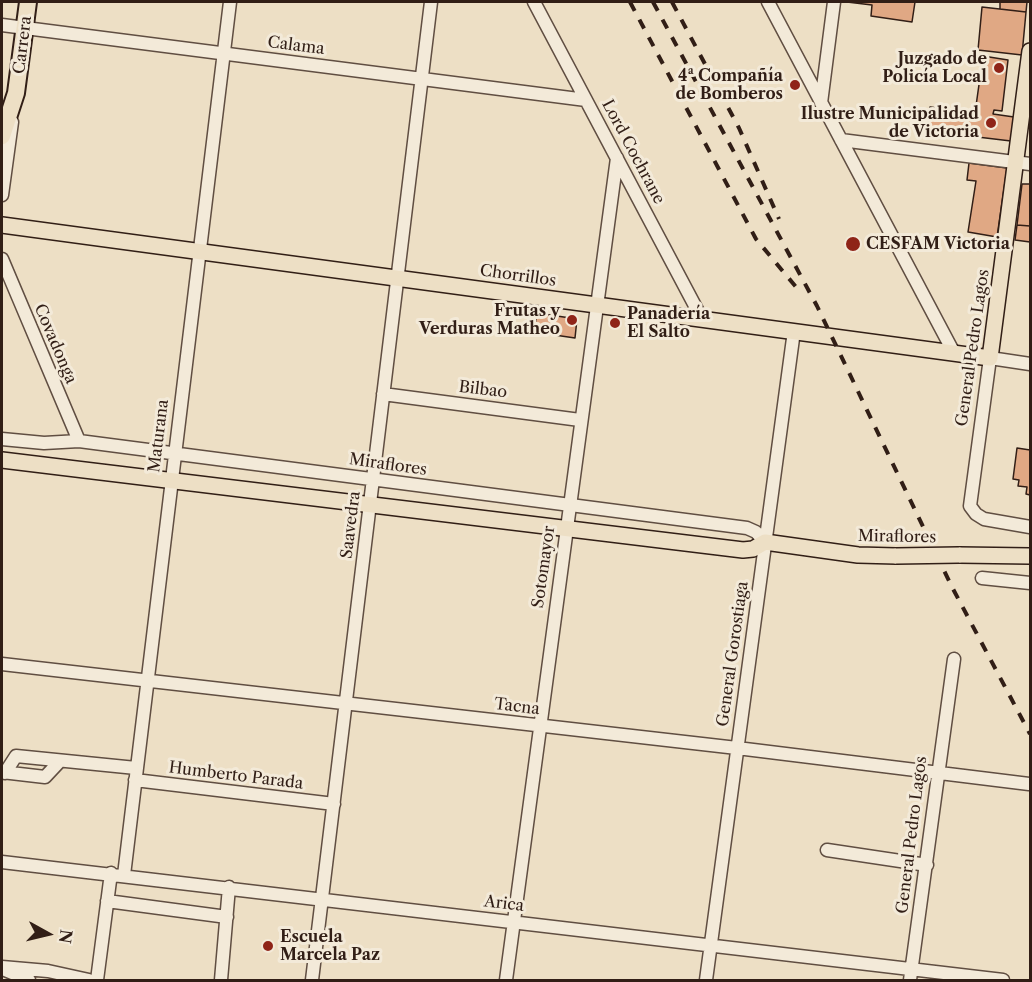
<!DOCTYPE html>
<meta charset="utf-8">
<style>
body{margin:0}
#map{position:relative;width:1032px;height:982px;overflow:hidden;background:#eddfc5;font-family:"Libre Caslon Text",serif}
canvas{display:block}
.frame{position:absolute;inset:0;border:3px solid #311e16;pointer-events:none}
.north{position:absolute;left:18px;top:904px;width:60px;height:60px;-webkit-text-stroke:4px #f3ead9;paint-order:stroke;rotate:98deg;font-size:16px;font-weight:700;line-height:24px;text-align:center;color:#311e16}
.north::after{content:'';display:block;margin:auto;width:21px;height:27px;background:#311e16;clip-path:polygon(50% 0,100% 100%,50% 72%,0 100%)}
</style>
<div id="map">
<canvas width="1032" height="982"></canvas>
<div class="frame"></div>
<div class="north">N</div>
</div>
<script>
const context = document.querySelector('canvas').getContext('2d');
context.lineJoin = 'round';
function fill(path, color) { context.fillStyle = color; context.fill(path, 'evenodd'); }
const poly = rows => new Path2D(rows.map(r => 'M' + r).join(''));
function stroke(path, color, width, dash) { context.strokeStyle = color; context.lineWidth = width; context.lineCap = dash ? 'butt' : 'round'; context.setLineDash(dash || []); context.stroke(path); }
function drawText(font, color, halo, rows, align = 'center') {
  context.font = font + ' "Libre Caslon Text",serif'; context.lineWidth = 6; context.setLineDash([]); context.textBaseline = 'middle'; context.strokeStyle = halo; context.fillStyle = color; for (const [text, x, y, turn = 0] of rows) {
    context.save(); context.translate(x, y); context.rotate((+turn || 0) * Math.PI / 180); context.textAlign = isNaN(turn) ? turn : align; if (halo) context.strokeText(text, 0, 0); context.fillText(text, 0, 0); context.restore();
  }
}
const building = poly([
 [847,2,915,2,912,22,871,16,872,5,847,2],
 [1000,2,1027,2,1026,12,1000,9,1000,2],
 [982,7,1026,12,1022,55,978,50,982,7],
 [983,56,1008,60,1002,111,994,110,993,114,1014,117,1011,141,927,131,930,107,975,113,983,56],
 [969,163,1007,168,997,237,968,232,976,181,967,180,969,163],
 [1022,184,1030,184,1030,226,1017,225,1022,184],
 [1017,225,1030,226,1030,242,1015,240,1017,225],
 [537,313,577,319,575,338,534,332,537,313],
 [1017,448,1030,450,1030,495,1026,494,1027,487,1018,486,1019,480,1013,479,1017,448]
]);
fill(building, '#e0a884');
stroke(building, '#311e16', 1.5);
const minor = poly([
 [534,2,702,319],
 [768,2,954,353],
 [2,25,586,100],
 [821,103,834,2],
 [841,140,1030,164],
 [2,195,12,122],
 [2,259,79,441],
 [1030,364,990,358,970,506,976,514,984,519,1030,527],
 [383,394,580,420],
 [2,439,44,443,79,441,747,528,756,532,765,542],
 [982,578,1030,583],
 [2,664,737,748,1029,784],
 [2,772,45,777,60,761],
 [5,773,16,756,136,768],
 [135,780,334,804],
 [827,850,927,865],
 [2,862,1003,980],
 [124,875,230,2],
 [107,901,227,917],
 [2,967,48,971,89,980],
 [5,970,29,980],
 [97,980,111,873],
 [221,980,229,887],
 [312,980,431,2],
 [506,980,617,158],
 [706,980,794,331],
 [910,980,954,659]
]);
const major = poly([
 [2,225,990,358,1030,51],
 [2,460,743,550,753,549,765,542,858,555,896,556],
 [959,555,1030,556]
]);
const highway = poly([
 [2,136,16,93,28,2]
]);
stroke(minor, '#604e42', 15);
stroke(major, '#311e16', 18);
stroke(highway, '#311e16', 20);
stroke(minor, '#f3ead9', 12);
stroke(major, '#eddfc5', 15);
stroke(highway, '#eddfc5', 16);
stroke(poly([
 [630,2,756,239,796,287],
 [653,2,817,306,952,587,1030,734],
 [672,2,739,128,779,219]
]), '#311e16', 4, [10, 10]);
const majorBridge = poly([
 [896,556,959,555]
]);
stroke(majorBridge, '#311e16', 18, []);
stroke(majorBridge, '#eddfc5', 15);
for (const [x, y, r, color] of [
 [999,68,6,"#8f2418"],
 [795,85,6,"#8f2418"],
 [991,123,6,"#8f2418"],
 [853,244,8,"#8f2418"],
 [572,320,6,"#8f2418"],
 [615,323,6,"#8f2418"],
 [268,946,6,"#8f2418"]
]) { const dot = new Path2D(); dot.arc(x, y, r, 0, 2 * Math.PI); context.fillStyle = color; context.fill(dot); stroke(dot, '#f3ead9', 2); }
drawText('16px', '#311e16', '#f3ead9', [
 ["Carrera",23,45,-83],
 ["Calama",296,46,7],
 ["Lord Cochrane",633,152,62],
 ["Chorrillos",518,276,8],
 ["Covadonga",55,344,67],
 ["General Pedro Lagos",973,348,-82],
 ["Bilbao",483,390,7],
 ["Maturana",159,436,-83],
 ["Miraflores",388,465,8],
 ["Saavedra",351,525,-83],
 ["Miraflores",897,537,1],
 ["Sotomayor",544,567,-82],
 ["General Gorostiaga",733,654,-82],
 ["Tacna",517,707,7],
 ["Humberto Parada",236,776,7],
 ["General Pedro Lagos",912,835,-83],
 ["Arica",504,904,7]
]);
drawText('bold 16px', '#311e16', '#f3ead9', [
 ["Juzgado de",987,59],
 ["Policía Local",987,77],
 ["4ª Compañía",783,76],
 ["de Bomberos",783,94],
 ["Ilustre Municipalidad",979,114],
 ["de Victoria",979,132],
 ["CESFAM Victoria",866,244,"left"],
 ["Frutas y",560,311],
 ["Verduras Matheo",560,329],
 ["Panadería",627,314,"left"],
 ["El Salto",627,332,"left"],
 ["Escuela",280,937,"left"],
 ["Marcela Paz",280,955,"left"]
], 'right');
</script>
